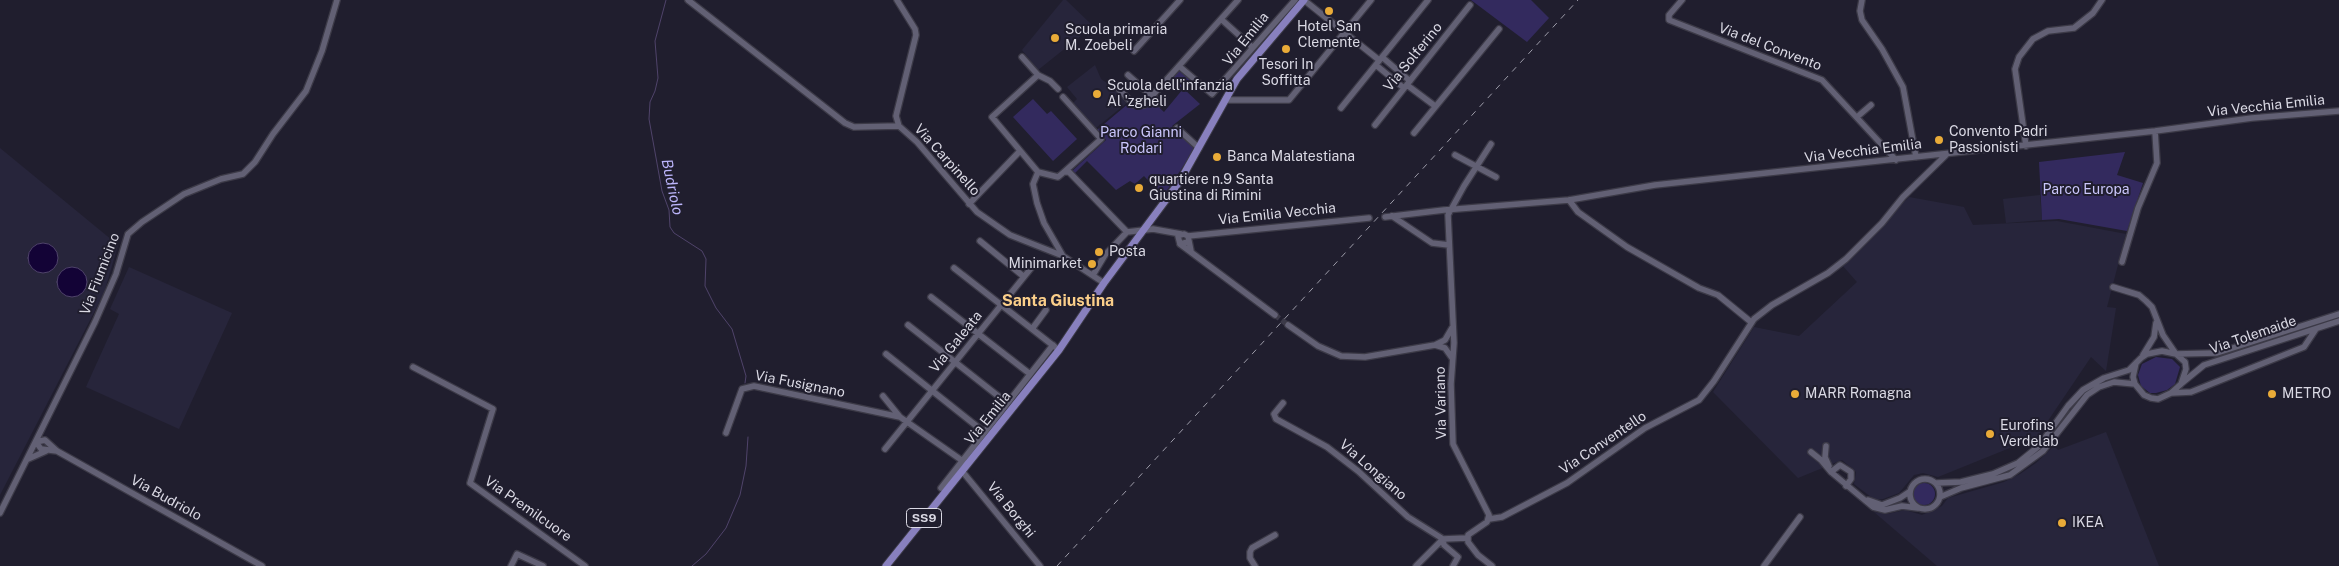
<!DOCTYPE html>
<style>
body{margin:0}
canvas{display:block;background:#201e2e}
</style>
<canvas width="2339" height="566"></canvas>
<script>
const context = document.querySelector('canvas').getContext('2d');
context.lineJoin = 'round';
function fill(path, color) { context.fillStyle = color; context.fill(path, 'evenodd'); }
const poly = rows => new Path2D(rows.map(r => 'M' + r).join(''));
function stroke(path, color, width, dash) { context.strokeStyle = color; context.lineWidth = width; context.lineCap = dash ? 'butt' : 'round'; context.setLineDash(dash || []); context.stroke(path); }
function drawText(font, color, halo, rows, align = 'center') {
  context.font = font + ' "Public Sans",sans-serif'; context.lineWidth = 4; context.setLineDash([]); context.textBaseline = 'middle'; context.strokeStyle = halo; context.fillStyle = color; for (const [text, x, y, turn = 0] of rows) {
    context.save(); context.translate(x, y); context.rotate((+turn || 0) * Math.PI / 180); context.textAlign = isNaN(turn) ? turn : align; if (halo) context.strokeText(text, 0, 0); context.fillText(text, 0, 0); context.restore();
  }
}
fill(poly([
 [1063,0,1066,0,1093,26,1038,70,1022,50],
 [1095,65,1101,79,1116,89,1128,102,1096,128,1073,103,1077,99,1067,87],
 [0,148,118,245,104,293,0,495],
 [2040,195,2042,220,2006,223,2003,199],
 [1909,197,1964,207,1973,225,2057,221,2126,234,2107,307,2116,308,2106,371,2091,357,2037,437,1938,477,1923,473,1914,475,1899,493,1883,499,1875,500,1854,484,1856,472,1842,460,1798,478,1713,392,1754,327,1799,336,1857,282,1842,265],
 [129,267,232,313,179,429,86,387,119,314,110,309],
 [2106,432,2159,566,1937,566,1874,512,1887,514,1905,510,1922,515,1942,506,1948,498,2004,482,2020,474,2036,463,2054,446,2058,450]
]), '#27253b');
fill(poly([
 [1471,0,1531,0,1549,18,1527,42],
 [1179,71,1191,80,1184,89,1200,104,1172,126,1195,149,1163,196,1144,176,1135,184,1130,181,1116,190,1087,161,1074,174,1071,172,1106,140,1097,130,1129,103,1149,103,1152,101,1164,112,1183,89,1172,79],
 [1033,99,1047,114,1051,111,1077,139,1053,161,1013,117],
 [2125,152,2117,175,2143,183,2127,231,2059,219,2042,220,2039,162],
 [2156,357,2172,359,2180,367,2175,384,2167,390,2156,393,2150,393,2141,386,2138,375,2142,364],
 '1913 494a11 11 0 1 1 22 0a11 11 0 1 1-22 0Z'
]), '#332a5e');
const water = poly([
 '28 258a15 15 0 1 1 30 0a15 15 0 1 1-30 0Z',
 '57 282a15 15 0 1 1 30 0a15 15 0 1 1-30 0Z'
]);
fill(water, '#130336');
stroke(water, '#4f436a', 1);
stroke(poly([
 [666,0,655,41,658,78,655,91,650,102,649,119,662,191,669,210,670,227,674,233,702,251,706,259,705,286,716,308,732,329,746,376,745,383],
 [692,566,706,554,726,528,740,495,746,466,748,437]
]), '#4f436a', 1);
stroke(poly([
 [1275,315,1288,325]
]), '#3c3a49', 5.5, [5.5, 3]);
const minor = poly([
 [688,0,845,123,854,127,899,126,917,142,977,212,1010,235,1063,256,1104,283],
 [897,0,915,29,916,35,896,116,899,126],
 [1304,0,1379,60],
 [1682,0,1669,15,1669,20,1822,80,1896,160],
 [1862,0,1860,11,1862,20,1882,49,1903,87,1916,157],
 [1221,19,1252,47],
 [1134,51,1180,0],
 [1022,57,1038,75,992,117,1038,172],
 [1382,57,1410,81],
 [1376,65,1404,88],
 [1179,66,1212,94,1295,0],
 [1038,75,1050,81,1058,89],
 [1128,75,1161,104],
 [1115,85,1134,105,1144,105,1238,0],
 [1407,85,1435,106],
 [1063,97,1101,139,1064,172],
 [1225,100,1289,100,1371,0],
 [1341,108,1428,0],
 [1857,117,1871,105],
 [1375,125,1470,5],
 [1177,128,1199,148],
 [1414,133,1499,29],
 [1491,144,1464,186,1448,215,1454,343,1451,384,1453,444,1489,515,1487,522,1468,535,1468,542,1478,555,1492,566],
 [2026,146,2015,69,2019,57,2033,39,2048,31,2074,28,2093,13,2102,0],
 [1455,155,1496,177],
 [1038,172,1058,177,1064,172,1069,172,1127,232],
 [1038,172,1033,184,1037,203,1044,223,1063,256],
 [1569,200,1578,212,1627,247,1699,288,1718,295,1751,322],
 [969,204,1019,152],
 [1392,216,1432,243,1449,245],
 [1385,217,1444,210,1569,200,1655,185,2155,131,2252,118,2339,111],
 [1188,236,1369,218],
 [980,241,1023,276],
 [1188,242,1180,244,1178,236,1184,234,1188,236,1191,251],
 [1180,244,1275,315],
 [2122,262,2138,208,2157,163,2155,131],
 [954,268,1055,347],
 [1093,275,1105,255,1127,232,1153,229,1181,234],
 [2113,287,2139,295,2146,301,2152,307,2163,335,2176,354,2217,353,2339,314],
 [931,297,1030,374],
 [908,325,1007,403],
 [1288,325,1318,346,1341,356,1365,357,1435,345],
 [1032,329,1046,310],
 [886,354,984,432],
 [2143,355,2154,337,2156,323],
 [1452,358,1445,348,1435,345,1445,340,1452,328],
 [413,367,493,409,470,483,585,566],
 [2182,383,2204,365,2339,321],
 [2171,393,2191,392,2304,347,2316,329],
 [883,396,900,417],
 [1283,403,1274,414,1276,419,1327,447,1358,471,1408,517,1443,539,1444,545,1458,557,1453,566],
 [726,433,742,389,754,386,900,417,967,464],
 [36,442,45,440,57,451,262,566],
 [36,442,41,449,57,451],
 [1826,446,1825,457,1829,466],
 [885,449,1036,262],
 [1811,452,1821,460,1831,472,1873,507,1885,510,1902,506,1918,508],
 [28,459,46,451],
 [962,471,1040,566],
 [1831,472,1840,465,1851,472,1851,479,1846,486],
 '1910 494a15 15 0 1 1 30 0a15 15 0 1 1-30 0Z',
 [1936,483,1961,482,1993,474,2018,463,2039,446,2068,406,2083,390,2104,378,2129,370,2141,358,2147,354,2162,351,2176,354,2185,362,2186,369,2181,384,2171,393,2158,399,2151,398,2144,395,2135,384,2133,377,2136,363],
 [941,488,1053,345],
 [1940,497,1961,488,2010,475,2043,451,2087,395,2099,387,2114,382,2135,384],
 [1868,500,1882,505,1900,498,1909,492],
 [0,513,95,322,116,274,128,234,142,222,184,194,221,179,243,174,255,162,273,134,306,91,322,51,337,0],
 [1489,519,1502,517,1567,483,1645,428,1699,400,1714,381,1754,319,1772,305,1828,273,1846,259,1882,223,1903,197,1947,154],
 [511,566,517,554,543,566],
 [1255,566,1250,558,1250,552,1252,548,1275,535],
 [1416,566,1443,539,1467,538],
 [1764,566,1800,517]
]);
const major = poly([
 [886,566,1059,350,1104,283,1180,181,1237,79,1304,0]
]);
stroke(minor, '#3c3a47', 8);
stroke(major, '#3c3a47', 9);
stroke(minor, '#626074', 5.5);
stroke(major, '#8880be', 7);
stroke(poly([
 [1057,566,1578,0]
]), '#9c9ba8', 1, [6, 6]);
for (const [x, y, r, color] of [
 [1329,11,5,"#e9ab38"],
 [1055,38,5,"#e9ab38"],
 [1286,49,5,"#e9ab38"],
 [1097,94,5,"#e9ab38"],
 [1939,140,5,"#e9ab38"],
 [1217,157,5,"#e9ab38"],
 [1139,188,5,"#e9ab38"],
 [1099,252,5,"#e9ab38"],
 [1092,264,5,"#e9ab38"],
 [1795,394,5,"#e9ab38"],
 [2272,394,5,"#e9ab38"],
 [1990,434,5,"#e9ab38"],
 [2062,523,5,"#e9ab38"]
]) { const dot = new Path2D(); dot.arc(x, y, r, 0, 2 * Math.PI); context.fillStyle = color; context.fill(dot); stroke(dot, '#201e2e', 2); }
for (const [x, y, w] of [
 [924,518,35]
]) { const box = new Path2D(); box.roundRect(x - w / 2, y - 9.5, w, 19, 4); context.fillStyle = '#201e2e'; context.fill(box); stroke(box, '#dad9e4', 1); }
drawText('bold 12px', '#dad9e4', null, [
 ["SS9",924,518]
]);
drawText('14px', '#dad9e4', '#201e2e', [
 ["Hotel San",1329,27,"center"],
 ["Clemente",1329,43,"center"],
 ["Scuola primaria",1065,30],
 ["M. Zoebeli",1065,46],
 ["Tesori In",1286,65,"center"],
 ["Soffitta",1286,81,"center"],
 ["Scuola dell'infanzia",1107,86],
 ["Al 'zgheli",1107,102],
 ["Convento Padri",1949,132],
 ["Passionisti",1949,148],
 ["Banca Malatestiana",1227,157],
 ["quartiere n.9 Santa",1149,180],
 ["Giustina di Rimini",1149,196],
 ["Posta",1109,252],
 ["Minimarket",1082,264,"right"],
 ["MARR Romagna",1805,394],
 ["METRO",2282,394],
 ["Eurofins",2000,426],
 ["Verdelab",2000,442],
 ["IKEA",2072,523]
], 'left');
drawText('14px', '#dad9e4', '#201e2e', [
 ["Via Emilia",1246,39,-51],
 ["Via del Convento",1770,47,21],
 ["Via Solferino",1413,57,-51],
 ["Via Vecchia Emilia",2266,106,-6],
 ["Via Vecchia Emilia",1863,151,-7],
 ["Via Carpinello",947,160,48],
 ["Via Emilia Vecchia",1277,214,-6],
 ["Via Fiumicino",100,274,-69],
 ["Via Tolemaide",2253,335,-19],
 ["Via Galeata",956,342,-51],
 ["Via Fusignano",800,384,11],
 ["Via Variano",1441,403,-91],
 ["Via Emilia",988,418,-51],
 ["Via Conventello",1603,443,-34],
 ["Via Longiano",1373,470,41],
 ["Via Budriolo",166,498,29],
 ["Via Premilcuore",528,509,35],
 ["Via Borghi",1011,510,51]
]);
drawText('14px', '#cac6fb', '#201e2e', [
 ["Parco Gianni",1141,133],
 ["Rodari",1141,149],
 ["Parco Europa",2086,190]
]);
drawText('italic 15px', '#bcb5fb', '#201e2e', [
 ["Budriolo",672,187,78]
]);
drawText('bold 16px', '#fbcf8a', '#201e2e', [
 ["Santa Giustina",1058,301]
]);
</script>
